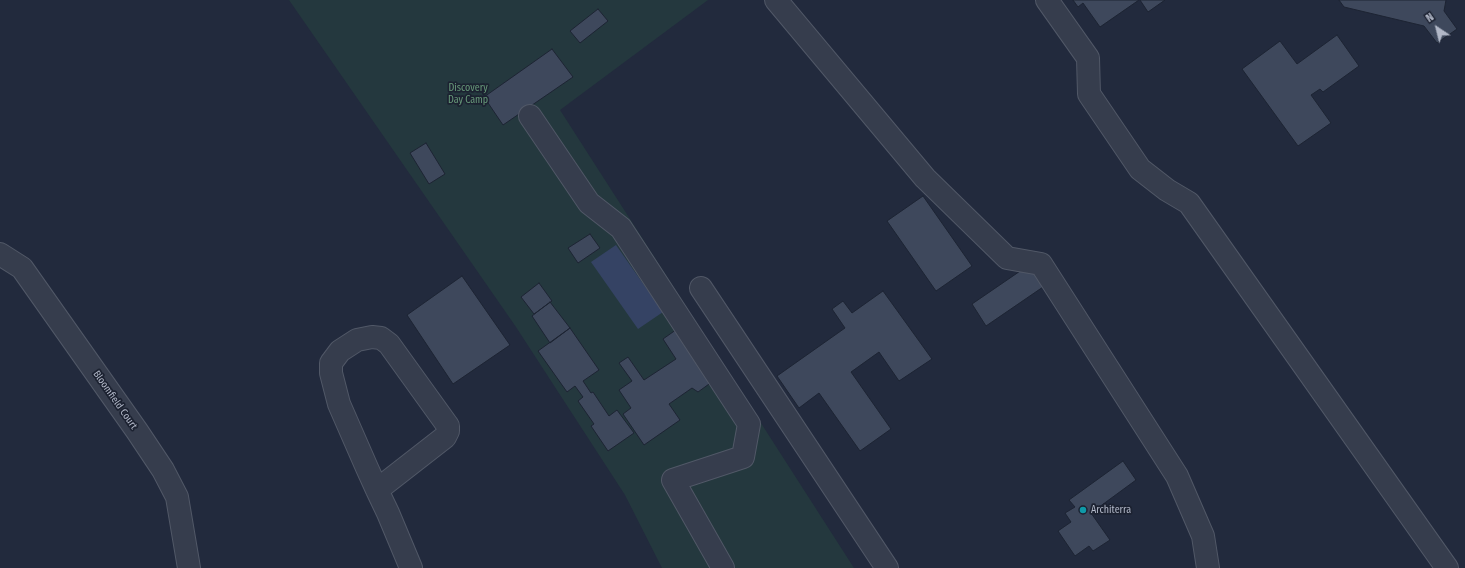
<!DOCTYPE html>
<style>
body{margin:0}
#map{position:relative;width:1465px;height:568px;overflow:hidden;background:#222a3d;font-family:"Fira Sans Condensed",sans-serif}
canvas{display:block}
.north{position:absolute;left:1417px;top:8px;width:40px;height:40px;-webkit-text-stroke:3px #1c2231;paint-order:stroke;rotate:325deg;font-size:11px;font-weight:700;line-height:16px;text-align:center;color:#b2b8c8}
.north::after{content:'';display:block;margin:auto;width:14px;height:18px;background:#b2b8c8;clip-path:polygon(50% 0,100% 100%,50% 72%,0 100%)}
</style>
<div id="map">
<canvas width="1465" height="568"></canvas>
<div class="north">N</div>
</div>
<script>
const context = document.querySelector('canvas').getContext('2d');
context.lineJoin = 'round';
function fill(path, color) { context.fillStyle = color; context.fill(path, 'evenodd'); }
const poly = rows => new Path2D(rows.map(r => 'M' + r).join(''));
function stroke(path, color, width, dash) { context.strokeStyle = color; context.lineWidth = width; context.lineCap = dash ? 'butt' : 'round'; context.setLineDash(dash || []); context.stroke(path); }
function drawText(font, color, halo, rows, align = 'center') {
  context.font = font + ' "Fira Sans Condensed",sans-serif'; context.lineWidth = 3.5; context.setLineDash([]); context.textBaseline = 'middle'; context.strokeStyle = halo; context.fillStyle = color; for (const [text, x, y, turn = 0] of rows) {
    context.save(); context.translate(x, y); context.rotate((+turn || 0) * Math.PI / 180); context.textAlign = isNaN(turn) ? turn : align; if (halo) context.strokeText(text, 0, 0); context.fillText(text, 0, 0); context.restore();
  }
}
fill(poly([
 [289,0,708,0,560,110,854,568,662,568,625,495,516,327]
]), '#24383e');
fill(poly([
 [616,245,663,312,638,329,591,262]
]), '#354364');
const building = poly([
 [1073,0,1139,0,1100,27,1083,3,1078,7,1073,0],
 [1140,0,1165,0,1148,12,1140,0],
 [1339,0,1446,0,1444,11,1457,29,1437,43,1424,26,1344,7,1339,0],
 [598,9,608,21,580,43,570,31,598,9],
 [1337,35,1359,66,1323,92,1320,89,1311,95,1331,123,1298,146,1242,69,1280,41,1297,64,1337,35],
 [552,49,573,77,503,125,484,97,552,49],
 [426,143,445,174,429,184,410,153,426,143],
 [923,196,972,266,936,291,887,221,923,196],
 [590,234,600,248,578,263,568,248,590,234],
 [1029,265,1043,287,986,326,972,304,1029,265],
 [462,276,510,345,453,384,407,315,462,276],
 [539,283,552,301,534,314,521,297,539,283],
 [883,291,932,359,899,381,879,352,851,372,891,429,860,451,819,393,799,408,777,376,845,328,832,309,843,301,852,313,883,291],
 [550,302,570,328,550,343,532,316,550,302],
 [680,327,716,379,698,392,692,388,669,404,680,420,644,445,623,414,631,408,619,390,632,381,619,363,628,357,644,380,676,359,663,339,680,327],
 [570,328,599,370,583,381,591,393,593,392,609,416,617,410,634,433,608,451,591,426,594,424,578,401,583,397,575,386,567,392,538,351,570,328],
 [1123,461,1136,480,1091,513,1110,540,1093,551,1089,546,1075,556,1058,531,1071,522,1065,513,1075,507,1069,500,1123,461]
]);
fill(building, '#3e485c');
stroke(building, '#1d2433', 1);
const minor = poly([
 [776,0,925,178,1007,258,1041,264,1177,476,1203,536,1208,568],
 [1047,0,1088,58,1089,94,1140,169,1167,190,1189,203,1447,568],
 [530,116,589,203,621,228,749,424,743,457,673,480,723,568],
 [0,254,22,268,137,431,163,470,177,497,189,568],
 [701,288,887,568],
 [377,490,445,437,448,431,448,426,389,344,381,338,372,337,357,340,340,351,331,363,331,373,339,404,367,468,377,490,388,513,411,568]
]);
stroke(minor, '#515867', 24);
stroke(minor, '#363d4d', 22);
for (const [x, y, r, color] of [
 [1083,510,4,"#0f9aa8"]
]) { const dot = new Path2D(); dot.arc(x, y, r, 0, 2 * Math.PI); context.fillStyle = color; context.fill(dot); stroke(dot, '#1c2231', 1.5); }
drawText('10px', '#689a7a', '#1c2231', [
 ["Discovery",468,88],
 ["Day Camp",468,100]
]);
drawText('10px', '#b2b8c8', '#1c2231', [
 ["Bloomfield Court",115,400,55]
]);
drawText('10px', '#b2b8c8', '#1c2231', [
 ["Architerra",1091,510]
], 'left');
</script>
